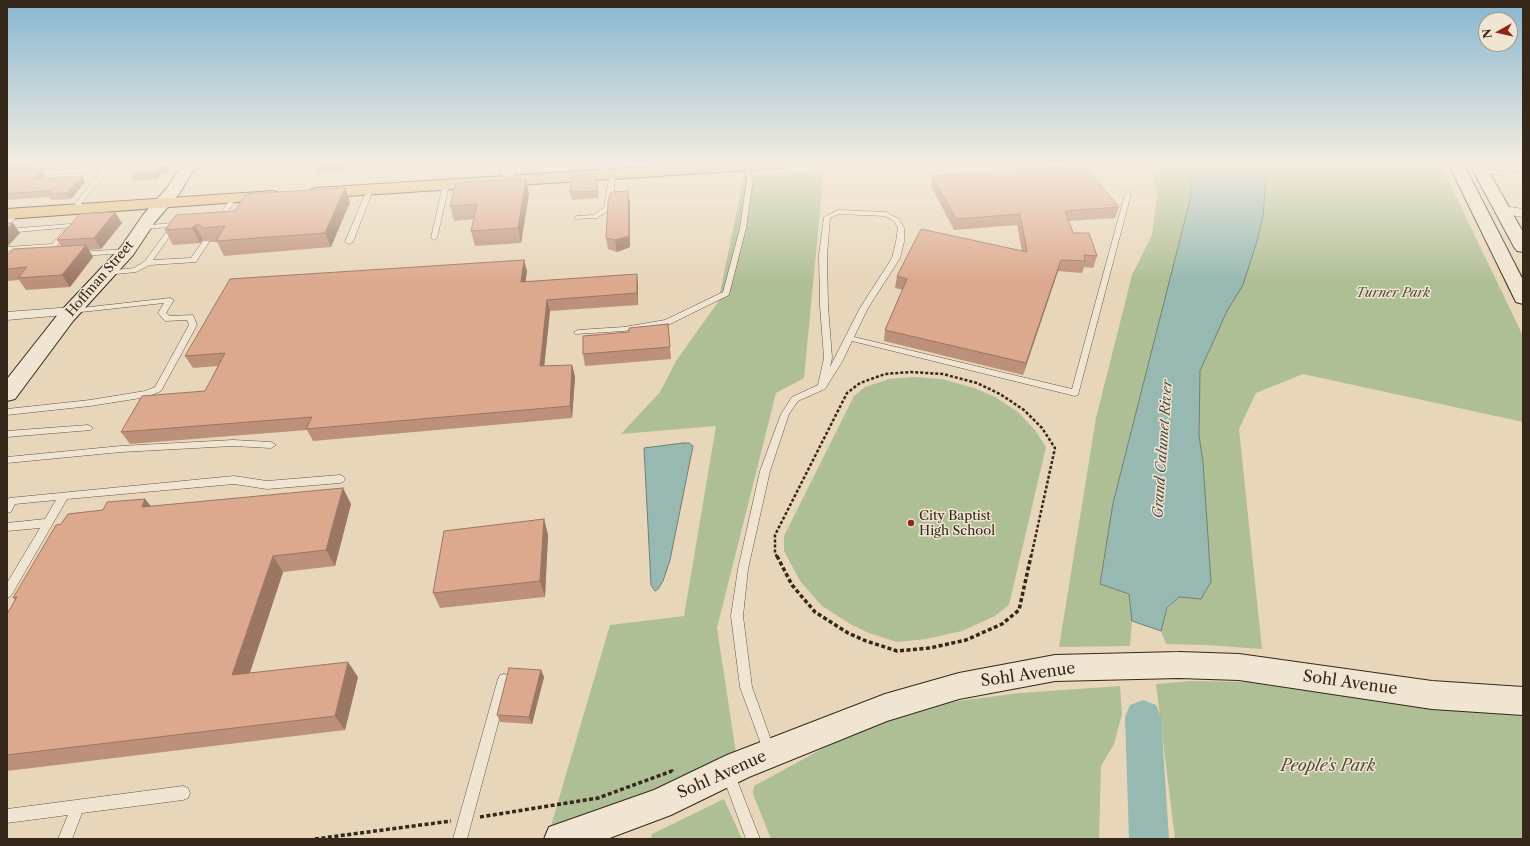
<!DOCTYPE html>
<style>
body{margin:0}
#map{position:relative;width:1530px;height:846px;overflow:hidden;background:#e8d6ba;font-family:"Libre Caslon Text",serif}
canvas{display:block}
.frame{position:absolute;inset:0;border:8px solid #35281a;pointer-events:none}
.north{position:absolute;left:1478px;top:12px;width:40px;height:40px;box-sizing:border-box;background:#f0e4d2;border:1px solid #a59988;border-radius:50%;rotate:262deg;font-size:11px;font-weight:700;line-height:16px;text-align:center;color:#35281a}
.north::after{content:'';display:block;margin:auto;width:14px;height:18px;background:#8f2418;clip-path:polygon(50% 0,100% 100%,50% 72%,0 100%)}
</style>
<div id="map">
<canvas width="1530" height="846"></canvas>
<div class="frame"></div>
<div class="north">N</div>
</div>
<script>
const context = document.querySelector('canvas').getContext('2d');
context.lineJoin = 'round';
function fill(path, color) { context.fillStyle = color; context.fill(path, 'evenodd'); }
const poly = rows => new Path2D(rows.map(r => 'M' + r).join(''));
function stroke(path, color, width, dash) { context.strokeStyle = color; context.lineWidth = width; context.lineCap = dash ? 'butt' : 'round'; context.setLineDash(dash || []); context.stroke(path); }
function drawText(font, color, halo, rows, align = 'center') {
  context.font = font + ' "Libre Caslon Text",serif'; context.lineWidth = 3; context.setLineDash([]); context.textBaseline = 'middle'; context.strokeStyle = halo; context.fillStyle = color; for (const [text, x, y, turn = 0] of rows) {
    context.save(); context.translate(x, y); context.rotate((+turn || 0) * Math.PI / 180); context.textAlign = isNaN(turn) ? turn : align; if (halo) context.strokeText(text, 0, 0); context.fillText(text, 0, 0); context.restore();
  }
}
fill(poly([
 [1151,163,1187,163,1184,172,1190,182,1192,192,1113,503,1100,584,1129,594,1132,621,1130,646,1059,647,1096,418,1132,275,1152,235,1157,195],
 [1267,163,1440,163,1523,336,1523,422,1303,374,1256,393,1239,429,1262,649,1206,645,1166,644,1161,631,1167,609,1179,597,1201,599,1203,462,1199,436,1200,371,1227,311,1243,285,1257,241,1263,216],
 [824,170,804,378,776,393,717,628,738,766,547,839,610,625,684,616,716,426,621,434,660,392,676,361,718,302,744,176],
 [913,377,942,379,974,388,995,397,1018,412,1035,430,1046,447,1009,605,995,616,962,631,926,639,897,642,869,633,852,625,822,606,800,581,784,551,784,536,854,396,865,387,889,379],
 [1191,681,1254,682,1438,708,1523,715,1523,839,1175,839,1156,684],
 [1120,686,1122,714,1114,744,1101,766,1099,839,771,839,753,794,754,786,853,732,943,703,1020,693],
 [724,799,742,839,651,839,652,834]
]), '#afbf95');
const water = poly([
 [1187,163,1267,163,1263,216,1257,241,1243,285,1227,311,1200,371,1199,436,1203,462,1211,582,1201,599,1179,597,1167,608,1161,631,1132,621,1129,594,1100,584,1113,503,1192,192,1190,182,1184,172,1187,163],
 [683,443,689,443,693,446,670,560,663,581,658,589,655,591,651,585,644,448,683,443]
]);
fill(water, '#97b9b2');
stroke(water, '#707f75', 1);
fill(poly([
 [1143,700,1156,705,1161,717,1169,839,1129,839,1125,717,1130,705,1143,700]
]), '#97b9b2');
const lane = poly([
 [108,163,114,163,76,210,74,211,71,209,101,171,7,177,7,173,104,167,108,163],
 [600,163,606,163,606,176,601,175,600,163],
 [1509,163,1523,163,1523,167,1510,164,1509,163],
 [745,165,750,166,753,179,746,228,729,295,670,324,624,331,575,334,574,332,578,330,624,327,665,320,723,292,740,228,747,179,745,165],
 [1480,169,1523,174,1523,178,1478,172,1478,170,1480,169],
 [610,173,615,174,614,191,609,210,597,218,575,219,574,218,577,216,593,215,604,208,610,173],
 [446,183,449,185,437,238,434,240,431,238,443,185,446,183],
 [370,188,373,190,353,242,349,244,345,242,367,190,370,188],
 [1128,192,1131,194,1078,395,1075,396,852,341,843,360,825,389,798,401,789,414,770,471,748,569,743,616,752,687,775,751,773,755,769,757,765,755,740,687,731,616,738,569,760,471,781,414,792,397,818,385,824,358,820,306,819,255,824,217,838,210,886,212,899,219,904,228,904,242,900,258,868,308,854,337,1072,389,1125,194,1128,192],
 [839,214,885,216,894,221,898,228,896,242,892,258,860,308,830,367,832,358,828,306,827,255,830,218,839,214],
 [233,197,236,199,222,221,221,222,217,222,216,221,230,199,233,197],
 [17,211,20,213,9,225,7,226,7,220,15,212,17,211],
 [180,222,183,224,177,226,153,260,191,258,203,241,207,241,209,242,196,262,150,265,136,272,107,275,103,273,107,271,134,268,145,261,170,227,144,229,141,227,142,226,180,222],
 [70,224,73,226,72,227,7,233,7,229,70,224],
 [65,230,68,232,56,247,7,251,7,247,52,244,63,231,65,230],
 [127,249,131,251,130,253,78,256,74,254,78,252,127,249],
 [170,298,174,300,166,313,170,316,193,315,197,325,161,391,147,397,90,406,7,415,7,409,90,400,145,391,155,387,189,325,187,320,165,321,158,313,164,303,72,313,68,311,72,309,170,298],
 [88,425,93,428,91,430,7,437,7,431,88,425],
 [233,440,271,442,276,445,271,448,233,446,121,452,7,463,7,457,121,446,233,440],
 [340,475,343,476,345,479,343,482,340,483,267,489,234,484,67,499,11,596,7,598,7,583,40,528,7,531,7,523,45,519,56,500,15,504,11,512,7,513,7,501,9,498,234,476,267,481,340,475],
 [504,674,508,675,510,679,467,839,453,839,498,679,500,675,504,674],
 [728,768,733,770,760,839,746,839,722,774,723,770,728,768],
 [183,786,188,788,190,793,188,798,183,800,82,813,72,839,58,839,68,815,7,823,7,809,183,786]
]);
const street = poly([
 [503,163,515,163,513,181,511,184,507,185,503,184,501,181,503,163],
 [1503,206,1523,209,1523,217,1499,213,1497,210,1499,207,1503,206],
 [72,307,77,308,79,311,77,314,7,320,7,312,72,307]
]);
const secondary = poly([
 [183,163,198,163,179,194,155,222,133,255,73,321,15,399,7,401,7,379,59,313,121,247,143,215,167,188,183,163],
 [1448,163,1463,163,1523,280,1523,304,1516,302,1514,298,1448,163],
 [1469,163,1484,163,1523,232,1523,252,1517,251,1514,247,1469,163],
 [1179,652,1239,654,1432,681,1523,687,1523,715,1432,709,1239,680,1179,678,1055,681,959,699,887,721,749,777,671,815,607,839,544,839,549,827,654,790,727,755,885,694,959,673,1055,655,1179,652]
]);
const primary = poly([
 [707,163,789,163,787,166,782,168,316,198,310,196,308,193,310,190,316,188,707,163],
 [273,191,279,193,281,196,279,199,7,219,7,209,273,191]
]);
stroke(lane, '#625442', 1);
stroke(street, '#625442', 1);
stroke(secondary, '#35281a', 2);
stroke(primary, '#35281a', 2);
stroke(poly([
 [777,557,775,553,775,535,847,393,860,383,885,374,911,372,943,374,977,383,1000,394,1024,410,1042,428,1055,448,1031,557]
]), '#35281a', 2.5, [3, 2]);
stroke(poly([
 [777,556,792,585,815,612,848,633,866,641,897,651,930,648,966,640,1002,624,1019,610,1031,556],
 [480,817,598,798,672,771,673,774],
 [315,839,451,821]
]), '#35281a', 3.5, [4, 2.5]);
fill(lane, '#f0e4d2');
fill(street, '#f0e4d2');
fill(secondary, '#f0e4d2');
fill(primary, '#e4bb7d');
fill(poly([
 [7,163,58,163,53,169,7,172],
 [132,163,172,163,166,173,162,173,157,179,134,181,131,175,135,170,132,164],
 [315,163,363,163,361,169,316,172,314,166],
 [462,163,488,163,487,164,481,164,481,168,464,169],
 [522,163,597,163,597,169,574,170,573,165,540,167,540,169,524,170],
 [42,170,46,176,43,178,85,182,71,199,52,200,49,197,7,200,7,172],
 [932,176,1119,207,1115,218,1069,221,1073,233,1097,256,1093,268,1084,267,1082,273,1058,271,1023,375,884,341,885,330,903,290,895,288,897,276,1022,251,1017,225,954,230,931,186],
 [526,179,529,194,521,243,475,246,471,231,474,219,454,221,450,206],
 [597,182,598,198,572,200,570,192],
 [345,188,350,202,331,247,224,256,217,242,210,242,208,240,203,240,200,243,173,245,165,230,235,211],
 [630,202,630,247,617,252,608,249,606,238],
 [122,223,101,249,89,250,93,257,70,287,26,290,19,280,7,281,7,256,62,247,57,240],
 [524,260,527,271,525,282,638,286,638,305,550,311,544,366,572,365,575,377,572,418,313,441,307,430,130,444,121,432,205,391,218,366,193,368,185,356],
 [668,324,671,359,585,366,583,354],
 [145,499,151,506,351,504,335,566,283,572,250,673,358,677,345,730,7,771,7,614,15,600,13,598,61,524,103,510],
 [544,519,548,535,545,597,440,608,433,593],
 [541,670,544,677,532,724,500,722,497,715]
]), '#bd907a');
fill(poly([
 [50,163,58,163,53,169],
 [165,163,172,163,166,173,163,167],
 [359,163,363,163,361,169],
 [159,167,162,173,157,179,154,173],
 [42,170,46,176,37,185,33,179],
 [596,174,597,182,598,198,597,191],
 [82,176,85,182,71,199,67,193],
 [526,179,529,194,521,243,518,228],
 [345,188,350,202,331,247,325,233],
 [628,191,630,202,630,247,617,252,615,240],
 [115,212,122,223,101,249,94,238],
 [13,223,20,233,9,245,7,246,7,229],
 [195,225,203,240,200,243,192,228],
 [86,245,93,257,70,287,62,275],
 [524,260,527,271,524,294,521,282],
 [1061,260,1058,271,1023,375,1026,363],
 [637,274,638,286,638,305,637,293],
 [547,300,550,311,543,378,540,366],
 [572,365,575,377,572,418,570,406],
 [343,488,351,504,335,566,326,550],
 [145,499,157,515,142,507],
 [544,519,548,535,545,597,540,581],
 [273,556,283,572,244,690,232,675],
 [348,662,358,677,345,730,335,716],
 [541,670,544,677,532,724,529,717]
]), '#9a7663');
const building = poly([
 [7,163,41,163,7,166,7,163],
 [140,163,165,163,163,167,159,167,154,173,131,175,140,163],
 [315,163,354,163,314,166,315,163],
 [1084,165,1119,207,1065,211,1073,233,1089,233,1097,256,1084,255,1085,261,1061,260,1026,363,885,330,907,279,897,276,921,229,1027,252,1020,214,956,219,932,176,1084,165],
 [42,170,33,179,82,176,67,193,48,194,51,190,7,194,7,172,42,170],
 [596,174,597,191,570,192,572,176,596,174],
 [526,179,518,228,471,231,477,204,450,206,456,183,526,179],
 [345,188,325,233,216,241,225,226,203,228,200,225,195,225,192,228,165,230,176,215,235,211,246,194,345,188],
 [628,191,629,236,615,240,606,238,608,201,611,192,628,191],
 [115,212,94,238,57,240,80,214,115,212],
 [7,223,13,223,7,229,7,223],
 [86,245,62,275,18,278,27,267,7,269,7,256,13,249,86,245],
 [524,260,521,282,637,274,637,293,547,300,540,366,572,365,570,406,306,429,312,417,121,432,142,396,205,391,225,353,185,356,230,279,524,260],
 [668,324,670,347,583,354,583,336,629,332,629,328,668,324],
 [343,488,326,550,273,556,232,675,348,662,335,716,7,755,7,614,17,597,13,598,56,525,61,524,68,514,103,510,107,502,145,499,142,507,343,488],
 [544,519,540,581,433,593,444,531,544,519],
 [509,668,541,670,529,717,497,715,509,668]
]);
fill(building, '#dca88e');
stroke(building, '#9a7663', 1);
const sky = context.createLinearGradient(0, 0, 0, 282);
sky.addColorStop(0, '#87b6d2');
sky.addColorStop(0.58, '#f5ede0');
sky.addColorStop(1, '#f5ede000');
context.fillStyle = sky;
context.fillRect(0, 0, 1530, 282);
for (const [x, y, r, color] of [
 [911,523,4,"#8f2418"]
]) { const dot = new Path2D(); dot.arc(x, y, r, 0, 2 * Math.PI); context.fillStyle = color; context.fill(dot); stroke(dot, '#f0e4d2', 1.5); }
drawText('13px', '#35281a', '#f0e4d2', [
 ["Hoffman Street",100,279,-49]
]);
drawText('italic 13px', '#544e39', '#f0e4d2', [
 ["Turner Park",1393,293]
]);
drawText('13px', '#35281a', '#f0e4d2', [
 ["City Baptist",919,516],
 ["High School",919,531]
], 'left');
drawText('italic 14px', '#4e4c40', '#f0e4d2', [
 ["Grand Calumet River",1163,449,-86]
]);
drawText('16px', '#35281a', '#f0e4d2', [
 ["Sohl Avenue",1028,675,-8],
 ["Sohl Avenue",1350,683,8],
 ["Sohl Avenue",722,775,-24]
]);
drawText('italic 16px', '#544e39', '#f0e4d2', [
 ["People's Park",1328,766]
]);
</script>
